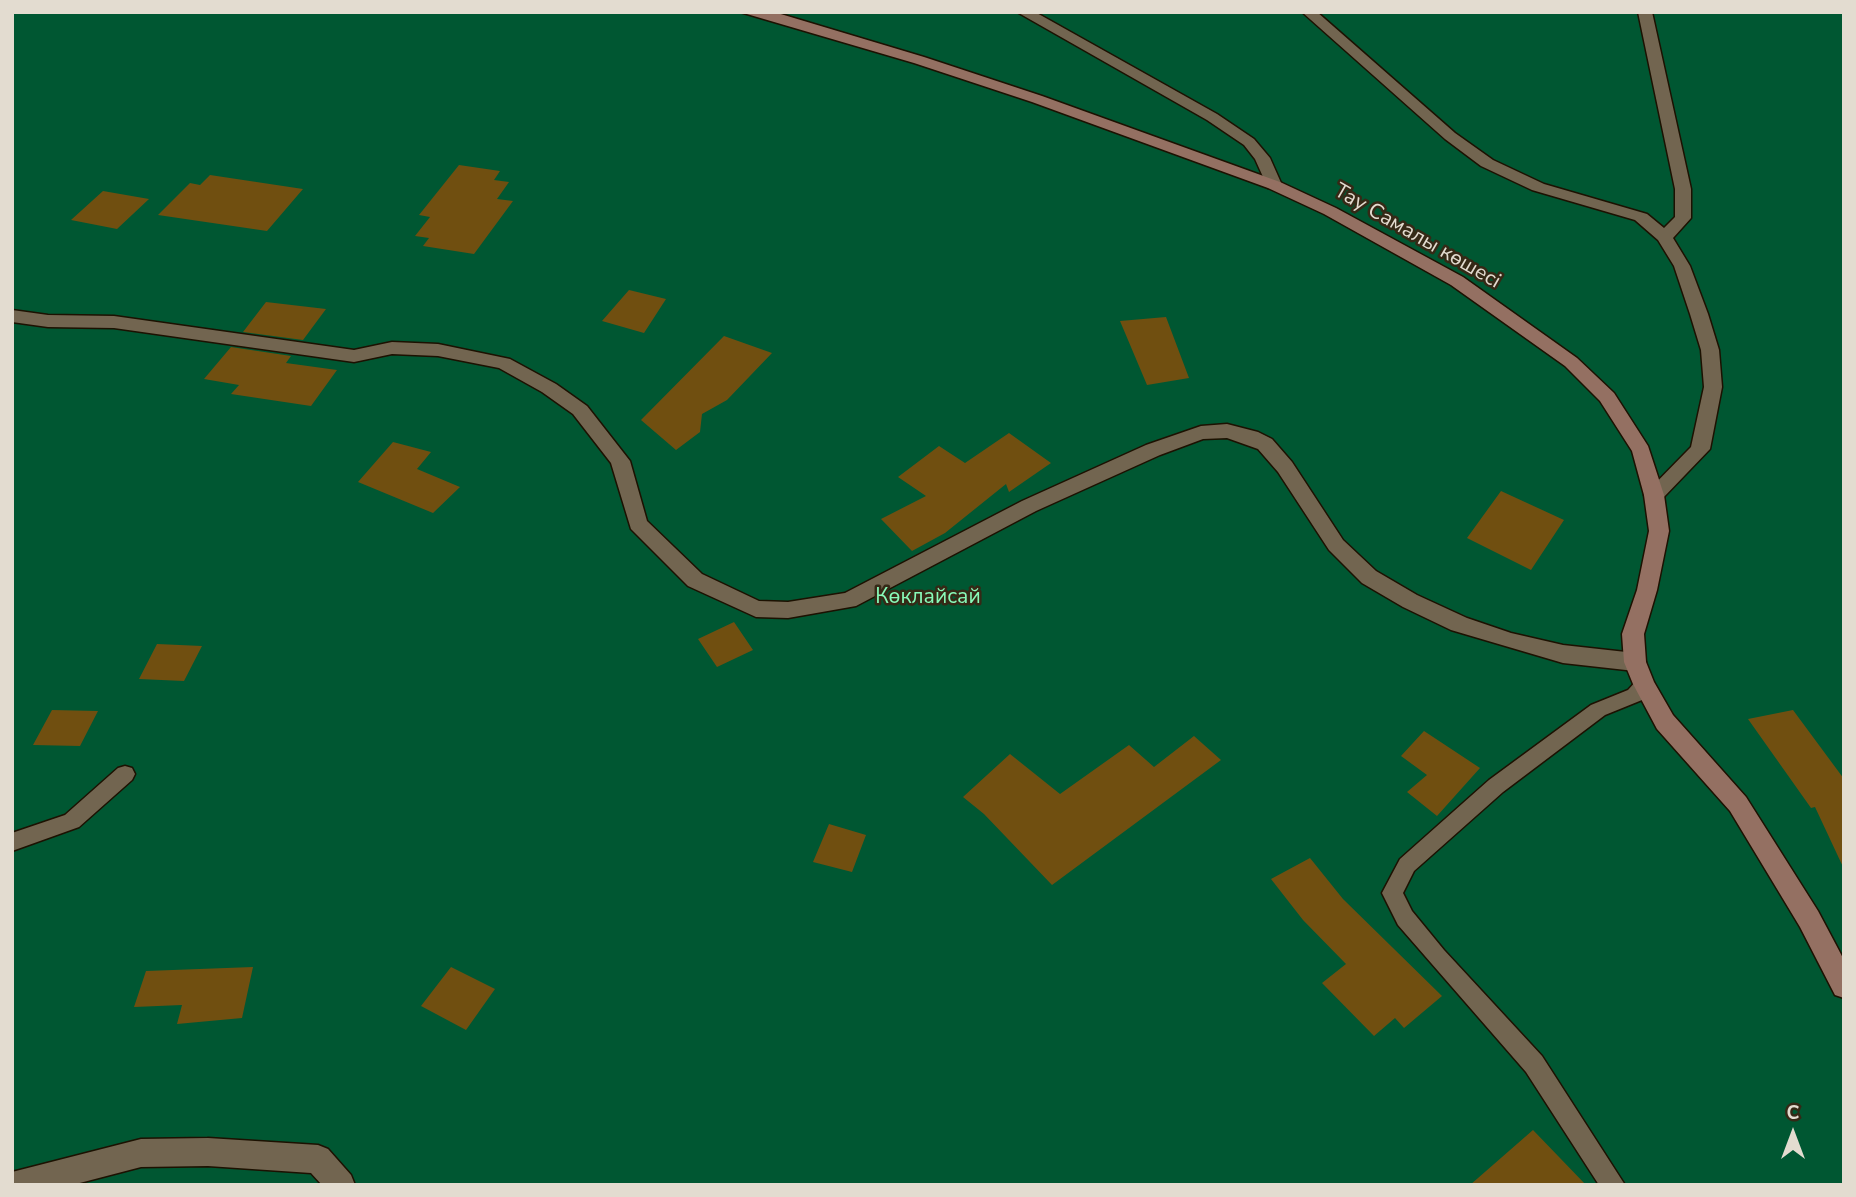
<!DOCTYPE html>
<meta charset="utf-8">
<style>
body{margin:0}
#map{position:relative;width:1856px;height:1197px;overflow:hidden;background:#352916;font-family:"Nunito Sans",sans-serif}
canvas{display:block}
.frame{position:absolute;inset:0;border:14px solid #e3dcd0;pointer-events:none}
.north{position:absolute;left:1758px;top:1099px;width:70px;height:70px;-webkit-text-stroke:5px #352916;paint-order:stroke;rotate:0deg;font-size:19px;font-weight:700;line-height:28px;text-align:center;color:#e3dcd0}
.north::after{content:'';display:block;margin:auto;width:24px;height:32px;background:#e3dcd0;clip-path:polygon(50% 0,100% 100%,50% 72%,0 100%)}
</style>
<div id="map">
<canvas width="1856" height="1197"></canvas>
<div class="frame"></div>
<div class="north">С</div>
</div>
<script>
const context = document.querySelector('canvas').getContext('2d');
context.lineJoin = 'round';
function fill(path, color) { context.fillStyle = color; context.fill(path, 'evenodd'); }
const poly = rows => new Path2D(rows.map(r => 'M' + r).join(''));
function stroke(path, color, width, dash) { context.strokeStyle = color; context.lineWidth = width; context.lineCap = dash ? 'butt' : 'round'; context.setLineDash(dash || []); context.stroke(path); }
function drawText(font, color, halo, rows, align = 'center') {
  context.font = font + ' "Nunito Sans",sans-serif'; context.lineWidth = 5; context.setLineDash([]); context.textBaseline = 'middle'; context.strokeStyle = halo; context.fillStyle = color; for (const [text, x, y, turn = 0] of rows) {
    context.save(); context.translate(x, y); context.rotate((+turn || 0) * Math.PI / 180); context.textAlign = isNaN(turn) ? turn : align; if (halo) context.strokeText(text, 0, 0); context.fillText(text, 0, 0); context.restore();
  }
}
fill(poly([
 [12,12,1844,12,1844,1185,12,1185]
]), '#005732');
fill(poly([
 [459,165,500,171,494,180,509,182,497,199,513,201,474,254,423,246,429,238,415,236,430,217,419,215],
 [210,175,303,189,267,231,158,215,190,183,200,185],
 [103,191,149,199,117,229,71,220],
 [629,290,666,299,644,333,602,321],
 [266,302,326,309,303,340,243,332],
 [1166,317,1189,378,1147,385,1120,321],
 [724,336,772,353,727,400,702,414,700,432,676,450,641,420],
 [231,347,291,356,286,363,337,370,311,406,231,394,239,385,204,379],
 [1009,433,1051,463,1009,492,1006,484,945,533,912,551,881,519,926,496,898,477,939,446,965,463],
 [393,442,431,452,417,469,460,487,433,513,358,482],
 [1501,491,1564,520,1531,570,1467,538],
 [734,622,753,650,717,667,698,639],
 [157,644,202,646,184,681,139,679],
 [52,710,98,711,80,746,33,745],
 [1793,710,1844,779,1844,869,1815,807,1811,808,1748,719],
 [1424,731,1480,768,1437,816,1407,792,1427,775,1401,756],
 [1194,736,1221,760,1052,885,984,814,963,797,1010,754,1060,794,1129,745,1154,767],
 [829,824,866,835,852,872,813,862],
 [1310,858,1343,899,1442,996,1404,1028,1395,1018,1374,1036,1322,983,1346,964,1303,920,1271,879],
 [253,967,242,1018,177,1024,182,1005,134,1007,146,971],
 [451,967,495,989,466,1030,421,1006],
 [1533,1130,1586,1185,1470,1185]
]), '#704f10');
const lane = poly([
 [1644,677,1650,679,1653,684,1642,700,1605,715,1503,792,1414,871,1403,893,1412,911,1444,950,1542,1056,1625,1185,1599,1185,1526,1072,1398,925,1382,893,1400,859,1489,780,1591,705,1628,690,1638,679,1644,677],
 [125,766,132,768,135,774,132,780,79,827,12,851,12,833,65,815,118,768,125,766]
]);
const street = poly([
 [1017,12,1035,12,1217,114,1254,139,1270,158,1282,185,1280,188,1268,188,1255,159,1244,145,1207,120,1017,12],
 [1302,12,1317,12,1455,133,1493,160,1544,184,1647,214,1664,228,1675,217,1675,189,1638,12,1652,12,1691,189,1691,218,1673,238,1690,266,1708,314,1719,350,1722,387,1710,449,1661,500,1654,502,1647,500,1644,495,1691,447,1704,387,1701,350,1690,314,1674,266,1658,240,1635,220,1532,190,1481,166,1445,139,1302,12],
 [12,310,48,315,114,316,354,350,392,342,438,344,510,359,556,384,587,406,630,461,647,521,702,574,759,601,788,602,845,593,1022,501,1146,445,1201,426,1227,424,1258,432,1272,439,1292,462,1343,540,1376,571,1417,595,1467,618,1511,633,1563,645,1635,653,1643,656,1646,662,1643,668,1635,671,1563,663,1451,630,1403,607,1362,583,1329,550,1278,472,1258,449,1227,438,1203,439,1160,455,1036,511,856,606,788,618,756,617,688,586,631,529,611,463,573,414,542,392,499,368,438,356,392,354,354,362,114,328,48,327,12,322,12,310],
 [208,1138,318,1145,328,1149,351,1175,355,1185,322,1185,311,1173,208,1166,141,1167,72,1185,12,1185,12,1172,16,1171,141,1139,208,1138]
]);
const secondary = poly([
 [740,12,774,12,924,57,1042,96,1280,182,1336,208,1463,277,1577,358,1614,393,1648,446,1664,495,1669,531,1657,590,1644,634,1646,662,1654,682,1673,715,1746,797,1818,911,1844,960,1844,998,1835,995,1800,927,1730,811,1657,729,1633,684,1624,662,1622,634,1637,590,1649,531,1644,495,1632,451,1600,401,1565,366,1451,285,1324,214,1268,188,1032,102,914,63,740,12]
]);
stroke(lane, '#1c1101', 3);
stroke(street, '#1c1101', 3);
stroke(secondary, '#1c1101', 3);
fill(lane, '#726550');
fill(street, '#726550');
fill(secondary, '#947062');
drawText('21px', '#e3dcd0', '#352916', [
 ["Тау Самалы көшесі",1417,237,30]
]);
drawText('21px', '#88fab9', '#352916', [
 ["Көклайсай",928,598]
]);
</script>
